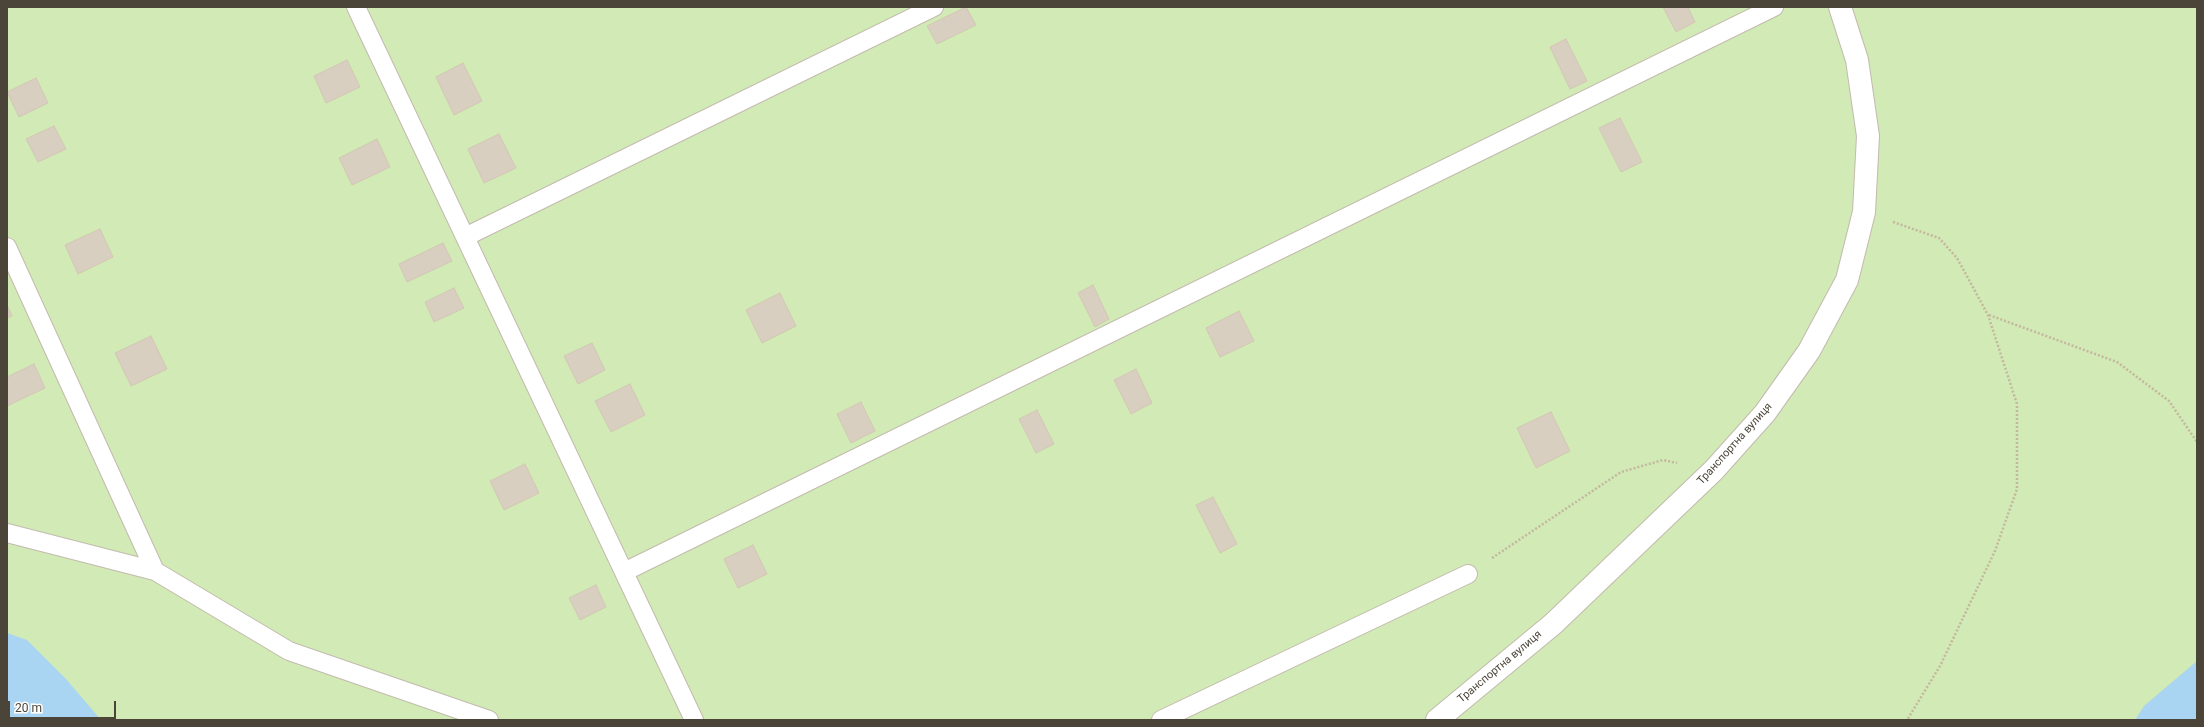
<!DOCTYPE html>
<meta charset="utf-8">
<style>
body{margin:0}
#map{position:relative;width:2204px;height:727px;overflow:hidden;background:#f6f3ec;font-family:Roboto,sans-serif}
canvas{display:block}
.frame{position:absolute;inset:0;border:8px solid #4b4439;pointer-events:none}
.scale{position:absolute;left:8px;top:701px;width:108px;height:18px;box-sizing:border-box;border:2px solid #4b4439;border-top:0;padding-left:5px;font-size:12px;line-height:14px;white-space:nowrap;color:#4b4439;-webkit-text-stroke:3px #fff;paint-order:stroke}
</style>
<div id="map">
<canvas width="2204" height="727"></canvas>
<div class="frame"></div>
<div class="scale">20 m</div>
</div>
<script>
const context = document.querySelector('canvas').getContext('2d');
context.lineJoin = 'round';
function fill(path, color) { context.fillStyle = color; context.fill(path, 'evenodd'); }
const poly = rows => new Path2D(rows.map(r => 'M' + r).join(''));
function stroke(path, color, width, dash) { context.strokeStyle = color; context.lineWidth = width; context.lineCap = dash ? 'butt' : 'round'; context.setLineDash(dash || []); context.stroke(path); }
function drawText(font, color, halo, rows, align = 'center') {
  context.font = font + ' Roboto,sans-serif'; context.lineWidth = 4; context.setLineDash([]); context.textBaseline = 'middle'; context.strokeStyle = halo; context.fillStyle = color; for (const [text, x, y, turn = 0] of rows) {
    context.save(); context.translate(x, y); context.rotate((+turn || 0) * Math.PI / 180); context.textAlign = isNaN(turn) ? turn : align; if (halo) context.strokeText(text, 0, 0); context.fillText(text, 0, 0); context.restore();
  }
}
fill(poly([
 [7,7,2197,7,2197,720,7,720]
]), '#d2eab5');
fill(poly([
 [7,633,27,640,66,679,101,720,7,720],
 [2197,661,2197,720,2135,720,2144,706]
]), '#a9d4f2');
const building = poly([
 [966,7,976,25,937,44,927,26,966,7],
 [1663,7,1688,7,1695,22,1676,32,1663,7],
 [1566,39,1587,81,1570,89,1550,47,1566,39],
 [347,60,360,87,326,103,314,76,347,60],
 [463,63,482,101,454,115,436,77,463,63],
 [36,78,48,103,19,117,7,92,36,78],
 [1620,118,1642,162,1621,172,1599,128,1620,118],
 [54,126,66,149,38,162,26,139,54,126],
 [499,134,516,168,484,183,468,149,499,134],
 [377,139,390,167,352,185,339,158,377,139],
 [100,229,113,257,78,274,65,245,100,229],
 [443,243,452,261,407,282,399,264,443,243],
 [1093,285,1109,319,1095,327,1078,293,1093,285],
 [454,288,464,308,434,322,425,302,454,288],
 [780,293,796,326,762,343,746,310,780,293],
 [7,305,12,316,7,318,7,305],
 [1239,311,1254,341,1220,357,1206,328,1239,311],
 [151,336,167,369,131,386,115,353,151,336],
 [592,343,605,370,578,384,564,356,592,343],
 [34,364,45,388,7,406,7,377,34,364],
 [1136,369,1152,403,1131,414,1114,380,1136,369],
 [630,384,645,415,611,432,595,401,630,384],
 [861,402,875,431,851,443,837,414,861,402],
 [1037,410,1054,444,1036,453,1019,419,1037,410],
 [1551,412,1570,451,1536,468,1517,428,1551,412],
 [525,464,539,493,504,510,490,481,525,464],
 [1213,497,1237,544,1220,553,1196,505,1213,497],
 [753,545,767,574,738,588,724,559,753,545],
 [596,585,606,607,580,620,569,598,596,585]
]);
fill(building, '#d8cfc1');
stroke(building, '#d3c7b4', 1);
const service = poly([
 [356,7,694,720],
 [465,237,934,7],
 [7,247,155,571],
 [7,533,155,571,289,651,489,720],
 [624,572,1774,7],
 [1161,720,1468,574]
]);
const minor = poly([
 [1437,720,1553,624,1714,470,1765,413,1809,351,1847,280,1864,212,1868,136,1857,60,1840,7]
]);
stroke(service, '#c2bbae', 20);
stroke(minor, '#c2bbae', 24);
stroke(poly([
 [1893,222,1939,238,1957,258,1988,315,2017,404,2017,489,1995,551,1940,666,1907,720],
 [1989,315,2117,362,2169,401,2197,442],
 [1492,558,1621,472,1663,460,1677,463]
]), '#c4b79f', 2.5, [2, 2]);
stroke(service, '#fff', 18);
stroke(minor, '#fff', 22);
drawText('11px', '#4b4439', '#fff', [
 ["Транспортна вулиця",1735,444,-48],
 ["Транспортна вулиця",1500,667,-40]
]);
</script>
